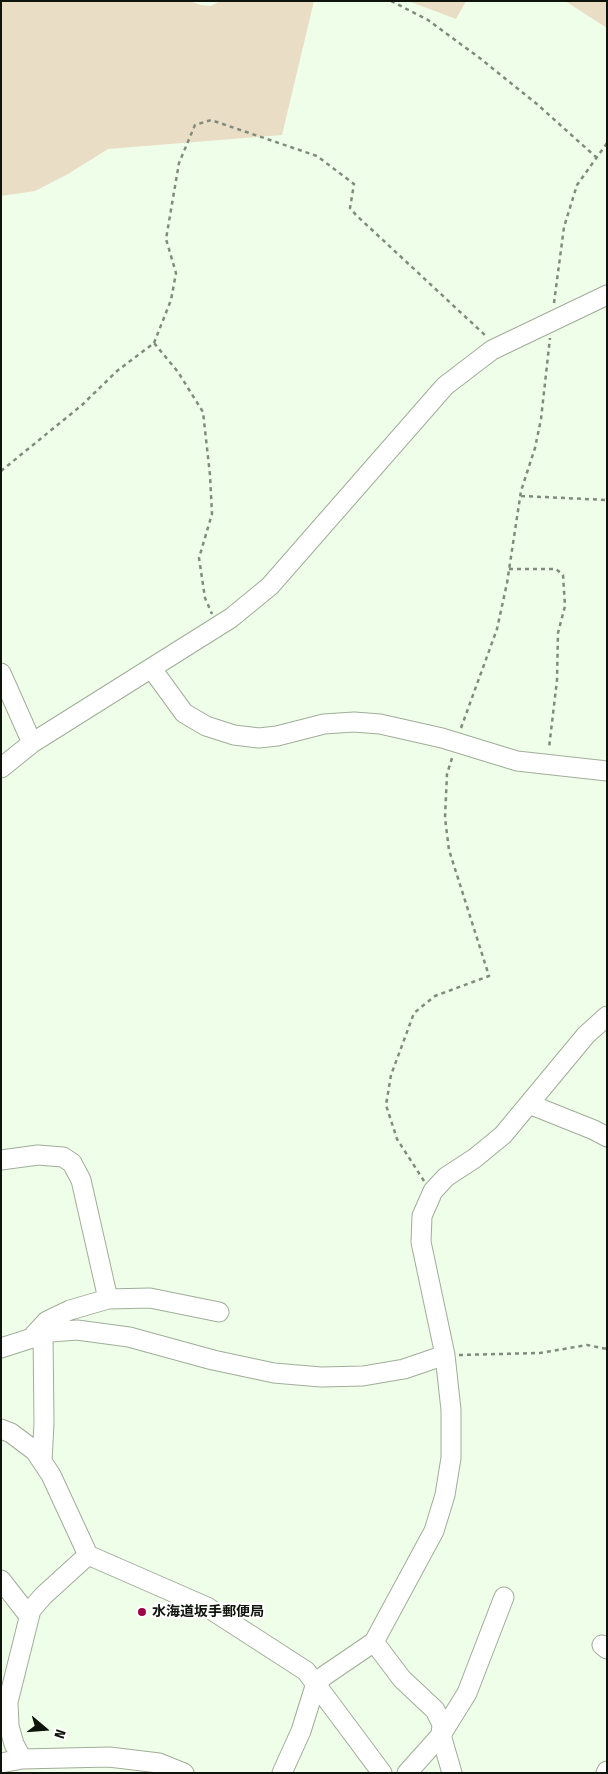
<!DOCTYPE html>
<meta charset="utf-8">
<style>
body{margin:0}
#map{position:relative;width:608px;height:1774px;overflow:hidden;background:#effee8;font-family:"Fira Sans Condensed",sans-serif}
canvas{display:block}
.frame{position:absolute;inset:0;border:2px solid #0e130c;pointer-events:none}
.north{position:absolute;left:20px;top:1704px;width:50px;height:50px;-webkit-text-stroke:4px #fff;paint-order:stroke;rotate:108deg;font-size:14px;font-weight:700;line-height:20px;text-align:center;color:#0e130c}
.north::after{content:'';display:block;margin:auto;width:18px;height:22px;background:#0e130c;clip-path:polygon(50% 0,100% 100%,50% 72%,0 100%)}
</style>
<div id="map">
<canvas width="608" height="1774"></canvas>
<div class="frame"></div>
<div class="north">N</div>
</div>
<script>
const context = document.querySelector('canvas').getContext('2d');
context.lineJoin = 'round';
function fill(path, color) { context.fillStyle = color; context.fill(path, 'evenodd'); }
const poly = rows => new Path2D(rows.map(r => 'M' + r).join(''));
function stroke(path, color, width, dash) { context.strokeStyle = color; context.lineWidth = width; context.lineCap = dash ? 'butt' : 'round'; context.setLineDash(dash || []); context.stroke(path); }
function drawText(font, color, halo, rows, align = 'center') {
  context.font = font + ' "Fira Sans Condensed","Noto Sans JP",sans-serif'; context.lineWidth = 4.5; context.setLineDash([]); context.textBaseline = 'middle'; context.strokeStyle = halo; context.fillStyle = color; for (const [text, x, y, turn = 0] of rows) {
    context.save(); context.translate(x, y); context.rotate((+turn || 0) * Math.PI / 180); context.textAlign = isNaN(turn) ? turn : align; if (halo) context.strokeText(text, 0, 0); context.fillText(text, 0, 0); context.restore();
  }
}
fill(poly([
 [1,1,189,1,201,5,211,6,220,1,314,1,282,135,108,149,68,174,35,191,1,196],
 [408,1,466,1,456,19],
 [565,1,607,1,607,28]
]), '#eaddc5');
const minor = poly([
 [152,669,184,713,206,726,234,735,259,738,277,736,324,724,354,722,380,724,442,738,517,761,607,771],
 [1,673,32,743],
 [1,768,32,743,231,618,270,586,445,386,492,350,607,295],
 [529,1104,594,1130,607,1137],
 [1,1160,38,1155,63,1157,72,1163,81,1180,108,1299],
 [34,1335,47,1321,70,1310,108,1299,150,1298,219,1312],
 [1,1348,51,1332,77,1330,129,1337,213,1360,274,1373,321,1377,363,1376,404,1369,445,1355],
 [1,1429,11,1433,35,1451,51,1475,88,1555,207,1607,306,1671,382,1773],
 [42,1461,44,1423,43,1335],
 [1,1580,29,1616],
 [374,1642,402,1679,435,1710,442,1724,441,1735,452,1773],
 [602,1645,607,1649],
 [22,1759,14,1744,9,1726,8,1702,31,1610,43,1596,88,1555],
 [1,1763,22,1759,109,1757,159,1763,184,1773],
 [282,1773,301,1731,316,1683,324,1676,374,1642,434,1531,445,1495,451,1458,451,1410,445,1355,421,1242,422,1216,433,1191,446,1177,475,1158,503,1135,586,1035,607,1016],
 [407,1773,441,1735,467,1693,504,1597],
 [606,1773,607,1771]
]);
stroke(minor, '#a0ad99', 21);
stroke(poly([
 [391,1,428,20,481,59,538,105,597,158],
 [554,303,564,227,577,185,607,143],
 [154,343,171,300,176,273,166,239,179,163,195,125,211,120,317,156,354,184,350,208,356,215,486,336],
 [1,471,82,405,117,371,154,343,178,372,203,412,210,475,212,514,199,558,205,598,212,614],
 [521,496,607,500],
 [509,569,556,569,563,575,565,606,558,633,557,680,549,748],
 [461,728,497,629,507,583,521,491,535,448,541,419,550,338],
 [424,1181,397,1139,386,1105,391,1075,414,1013,435,996,489,976,449,850,445,818,447,774,452,758],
 [459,1355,540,1353,587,1345,607,1349]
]), '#818b7d', 2.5, [4, 4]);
stroke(minor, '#fff', 19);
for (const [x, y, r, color] of [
 [142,1612,5,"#9e0247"]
]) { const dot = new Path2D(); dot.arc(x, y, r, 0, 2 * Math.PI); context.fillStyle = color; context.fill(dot); stroke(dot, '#fff', 2); }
drawText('bold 14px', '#0e130c', '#fff', [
 ["水海道坂手郵便局",152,1612]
], 'left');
</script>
